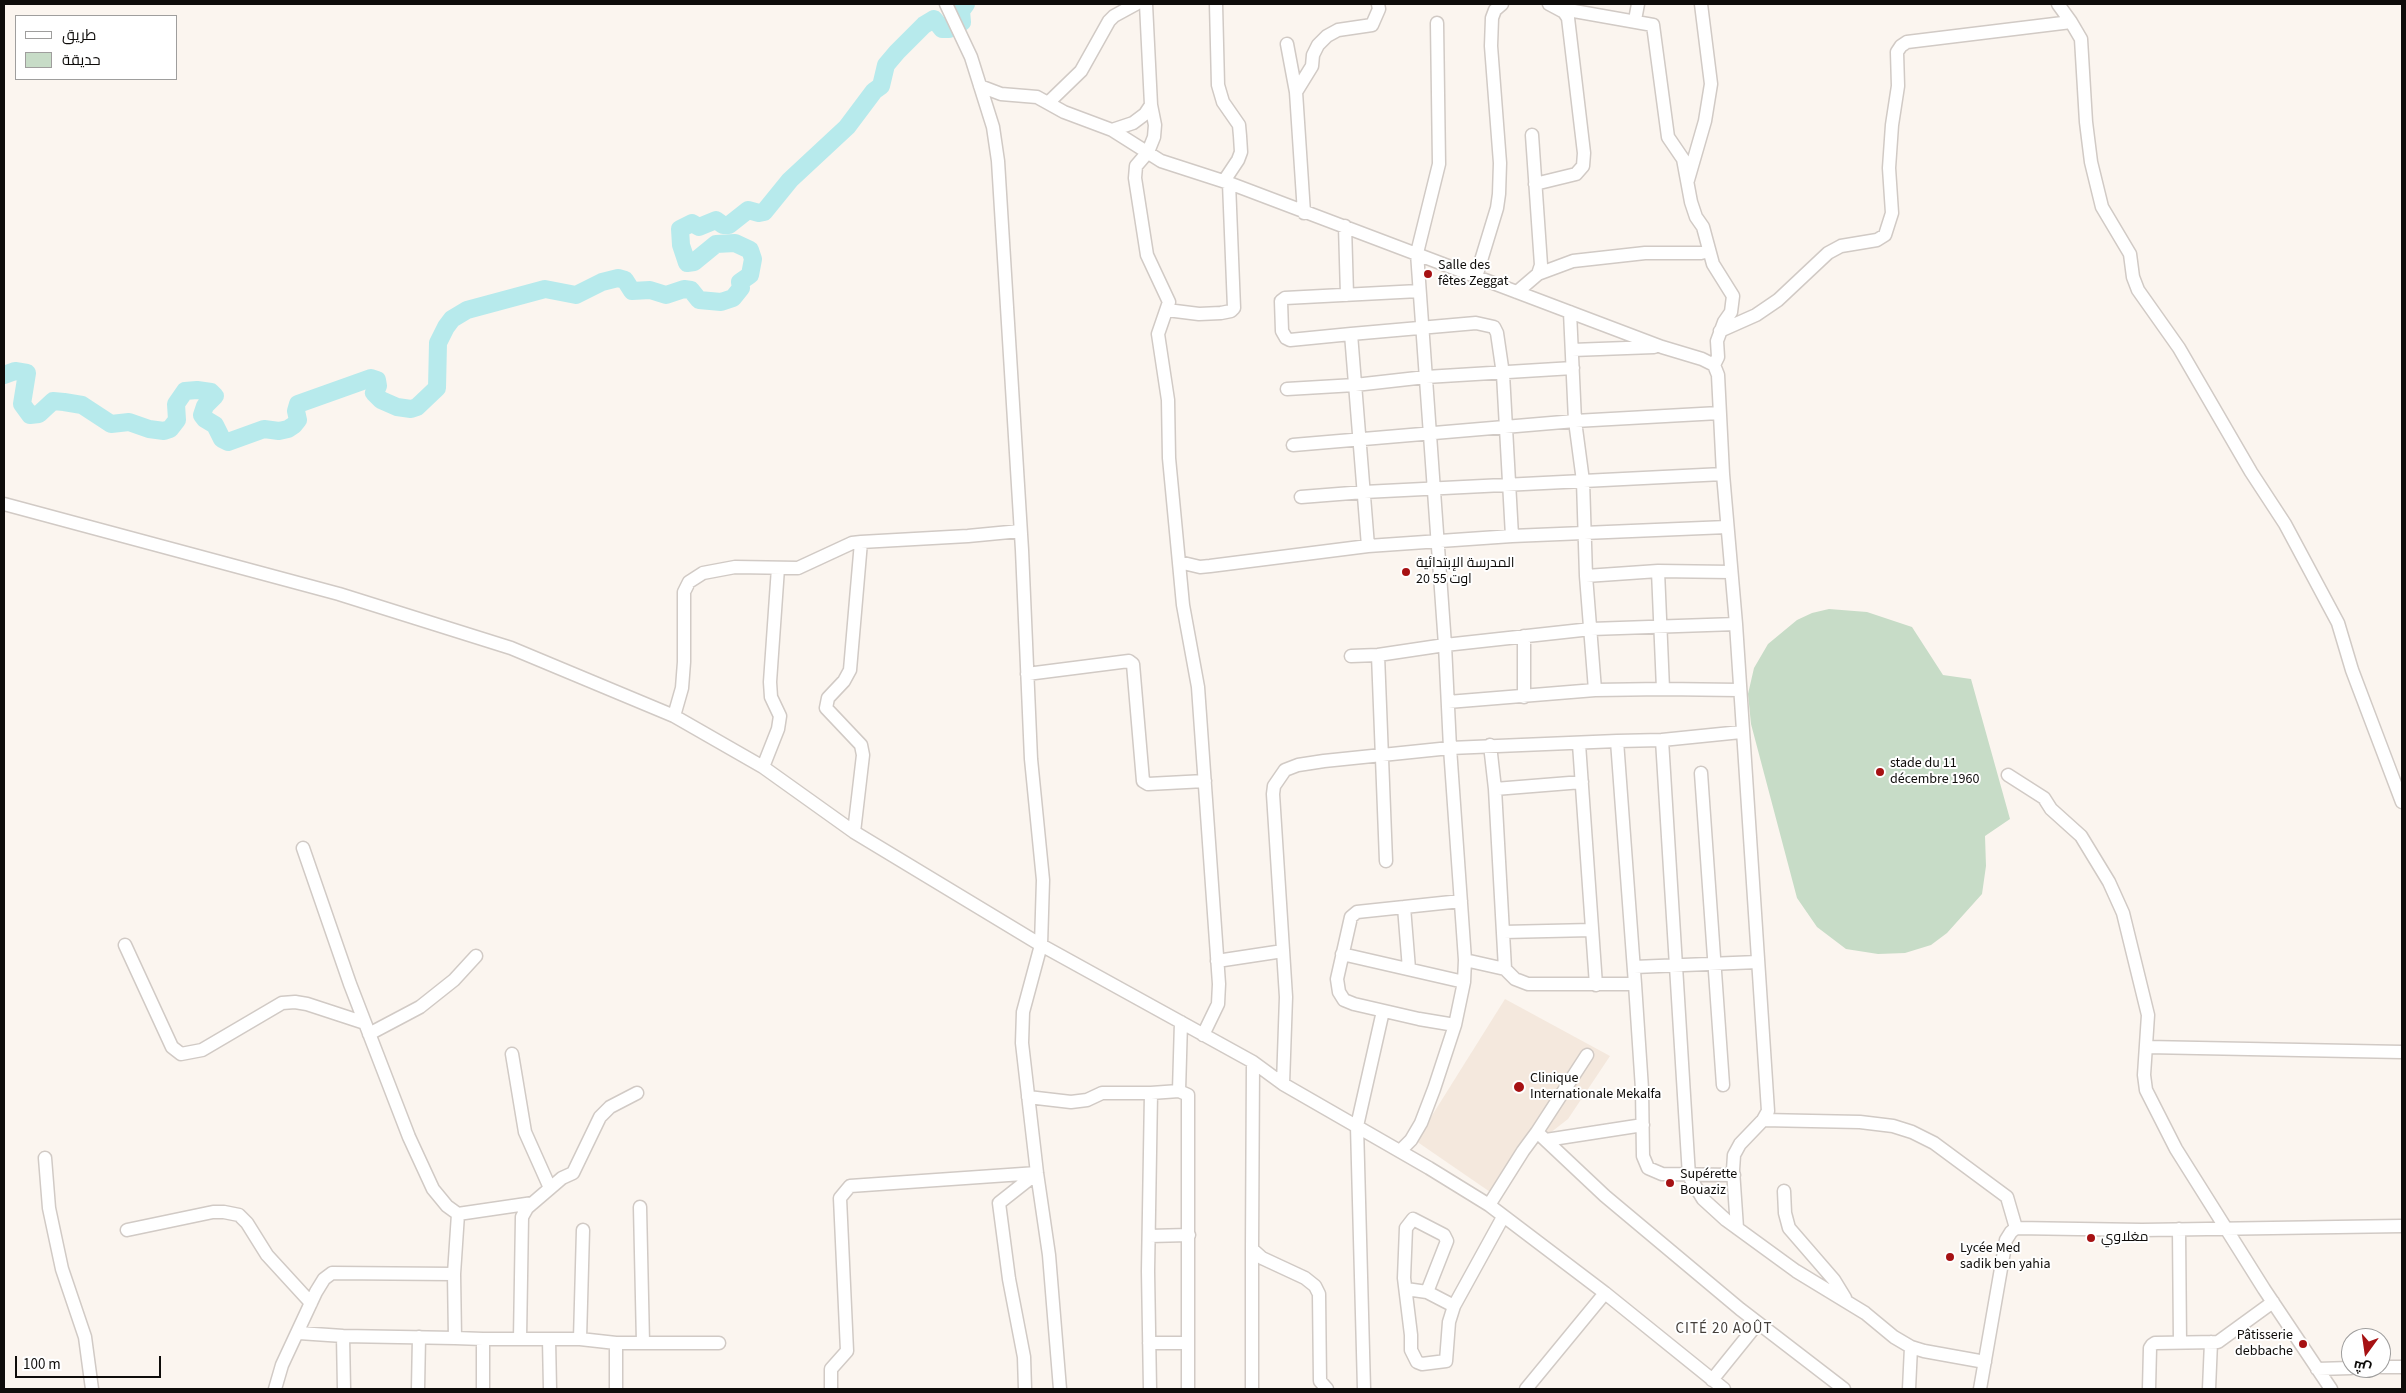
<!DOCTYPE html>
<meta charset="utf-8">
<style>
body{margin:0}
#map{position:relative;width:2406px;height:1393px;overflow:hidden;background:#fbf5ef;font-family:"Source Sans 3",Cairo,sans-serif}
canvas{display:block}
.frame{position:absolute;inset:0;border:5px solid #0e0c0a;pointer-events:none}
.legend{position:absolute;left:15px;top:15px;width:162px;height:65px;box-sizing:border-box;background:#fff;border:1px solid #9f9e9d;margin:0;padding:6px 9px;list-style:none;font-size:15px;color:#0e0c0a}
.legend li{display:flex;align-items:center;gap:10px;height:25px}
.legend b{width:25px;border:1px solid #9f9e9d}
.north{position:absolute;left:2341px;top:1328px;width:50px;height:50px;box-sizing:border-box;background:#fff;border:1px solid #9f9e9d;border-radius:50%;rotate:194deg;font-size:14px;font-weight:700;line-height:20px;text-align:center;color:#0e0c0a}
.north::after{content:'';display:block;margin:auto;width:18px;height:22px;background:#a61113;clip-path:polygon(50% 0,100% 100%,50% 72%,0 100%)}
.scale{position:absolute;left:15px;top:1356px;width:146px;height:22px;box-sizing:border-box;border:2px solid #0e0c0a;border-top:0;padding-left:6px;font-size:15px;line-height:18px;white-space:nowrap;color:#0e0c0a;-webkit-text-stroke:4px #fff;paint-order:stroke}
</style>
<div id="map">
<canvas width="2406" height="1393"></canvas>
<div class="frame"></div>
<ul class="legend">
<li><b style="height:6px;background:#fff"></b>طريق</li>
<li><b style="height:14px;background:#c7dcc7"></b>حديقة</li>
</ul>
<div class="north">ش</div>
<div class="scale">100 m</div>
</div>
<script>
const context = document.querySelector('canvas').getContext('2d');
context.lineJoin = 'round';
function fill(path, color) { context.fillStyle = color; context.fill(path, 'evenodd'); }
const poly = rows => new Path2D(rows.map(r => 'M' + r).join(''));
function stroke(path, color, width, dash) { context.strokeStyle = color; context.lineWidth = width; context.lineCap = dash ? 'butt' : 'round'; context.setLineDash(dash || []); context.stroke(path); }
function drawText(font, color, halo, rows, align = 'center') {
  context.font = font + ' "Source Sans 3",Cairo,sans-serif'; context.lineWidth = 4; context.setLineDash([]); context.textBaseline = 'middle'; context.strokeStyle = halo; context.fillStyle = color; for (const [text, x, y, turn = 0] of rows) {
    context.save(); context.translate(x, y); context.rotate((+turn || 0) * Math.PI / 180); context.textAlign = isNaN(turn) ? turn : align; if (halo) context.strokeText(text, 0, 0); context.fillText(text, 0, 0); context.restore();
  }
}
fill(poly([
 [1505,999,1610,1056,1568,1119,1522,1155,1496,1196,1416,1141]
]), '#f4e8dd');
fill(poly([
 [1829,609,1867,612,1912,627,1943,675,1971,679,2010,819,1985,836,1986,866,1982,894,1947,933,1931,945,1905,953,1878,954,1846,949,1817,927,1797,898,1751,724,1748,694,1754,668,1768,644,1797,620,1812,613]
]), '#c7dcc7');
stroke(poly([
 [4,375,15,371,27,373,22,404,30,415,39,414,53,401,64,402,82,405,111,424,129,422,149,429,164,431,170,429,177,420,176,404,185,391,197,390,211,392,215,396,205,406,202,415,205,419,215,425,222,439,228,442,264,429,279,431,288,429,294,425,298,420,296,411,298,404,371,378,377,380,378,386,374,393,381,400,397,407,411,409,417,407,437,388,438,343,446,327,452,319,467,310,545,289,576,295,602,282,618,278,625,280,632,291,650,290,666,295,684,289,691,290,699,300,721,302,733,298,741,288,740,282,750,275,753,259,750,250,735,243,716,244,694,262,687,263,681,245,680,229,692,223,699,227,716,220,723,225,729,225,748,210,759,213,764,212,790,180,847,127,874,91,881,86,886,65,897,52,924,25,934,19,942,29,949,29,962,22,961,11,966,4]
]), '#b7eaec', 18);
const minor = poly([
 [946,4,971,57,993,127,998,161,1022,550,1031,759,1043,880,1041,945,1253,1062,1283,1084,1429,1168,1489,1205,1605,1293,1724,1389],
 [1216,4,1218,85,1223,102,1239,125,1240,136,1241,152,1238,160,1224,181],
 [2058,4,2071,22],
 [1557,8,1653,25,1668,137,1683,159,1691,202,1696,217,1703,227,1713,264,1733,296,1731,312,1724,322,1717,341,1718,357,1714,365],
 [1635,20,1638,4],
 [1287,44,1296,92,1304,213],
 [980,86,1001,94,1037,97,1064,112,1112,130,1161,161,1229,183,1662,347,1702,359,1714,365,1718,375,1723,474,1736,624,1768,1111,1763,1120,1740,1144,1734,1155,1733,1170,1737,1228],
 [1296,92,1312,66,1313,55,1318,45,1327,36,1338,30,1372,25,1379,9,1378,4],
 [1049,102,1081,71,1109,21,1114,16,1136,4],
 [1151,105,1155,125,1154,137,1148,152,1136,166,1135,178,1147,255,1169,302,1158,334,1168,400,1169,458,1183,605,1198,687,1219,984,1218,1004,1203,1035],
 [1112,130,1133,123,1145,114,1151,105,1146,4],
 [1688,180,1705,121,1711,84,1701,4],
 [1535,184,1576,174,1583,166,1584,153,1568,18,1564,12,1549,4],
 [1345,226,1347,295],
 [1538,274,1573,261,1645,253,1701,253,1709,251],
 [1476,277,1497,208,1499,194,1500,163,1491,46,1492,18,1495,10,1502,4],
 [1517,292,1538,274,1541,265,1532,135],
 [1167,310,1199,314,1221,313,1231,311,1234,308,1229,183],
 [1720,331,1756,315,1778,300,1828,253,1841,246,1877,240,1885,235,1892,213,1889,168,1892,125,1898,86,1897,52,1901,46,1907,42,2071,22,2081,39,2086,122,2091,162,2102,207,2130,254,2133,277,2138,290,2179,348,2251,472,2285,524,2338,623,2352,670,2402,802],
 [1351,334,1290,340,1286,338,1282,331,1281,301,1285,298,1419,291],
 [1572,350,1654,347],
 [1287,389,1355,385,1426,377,1573,368],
 [1293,445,1575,421,1719,413],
 [1301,497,1364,492,1723,474],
 [4,504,339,594,511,648,674,716,763,767,854,832,1041,945,1023,1012,1022,1043,1037,1173,1049,1255,1060,1389],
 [1368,546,1351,334,1476,323,1494,327,1497,333,1503,374,1512,536],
 [1179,562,1200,567,1210,566,1368,546,1512,536,1727,527],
 [1658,571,1663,689,1739,690],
 [1586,576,1658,571,1731,572],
 [1378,655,1386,861],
 [1351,656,1378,655,1445,645,1591,629,1736,624],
 [1027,674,1129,661,1133,664,1143,781,1148,784,1205,781],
 [1595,690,1663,689],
 [1524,697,1524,636],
 [1448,702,1595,690,1586,576,1583,481,1575,421,1570,312],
 [674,716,682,688,684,662,684,592,689,582,703,573,735,567,798,568,852,543,861,542,968,536,1020,531],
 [1741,732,1662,740,1689,1176,1703,1199,1726,1220,1796,1271,1865,1313,1894,1337,1911,1347,1924,1351,1985,1362],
 [1617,741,1662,740],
 [1579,744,1596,985],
 [1490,745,1495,789,1505,969],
 [763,767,778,729,780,716,771,697,770,682,778,568],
 [1701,773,1723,1085],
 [2008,775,2044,798,2051,809,2081,836,2109,882,2123,913,2148,1015,2144,1075,2146,1090,2176,1149,2264,1289,2331,1389],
 [1495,789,1582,782],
 [854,832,863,755,861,745,826,708,828,698,844,681,850,670,861,542],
 [303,848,350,984,409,1137,433,1189,447,1206,458,1214,533,1203],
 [1404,907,1409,969],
 [1503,932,1592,930],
 [125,945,172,1047,181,1054,202,1050,282,1003,295,1002,307,1004,365,1023],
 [1342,954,1464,982],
 [1465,960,1505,969,1515,979,1528,984,1635,984,1642,1089,1643,1156,1648,1168,1662,1174,1734,1175],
 [1217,961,1283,951],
 [1634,967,1758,962],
 [1455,1025,1419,1019,1354,1004,1344,1000,1339,992,1337,979,1351,917,1357,912,1461,901],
 [369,1034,420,1007,454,980,476,956],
 [2147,1047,2402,1052],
 [512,1054,525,1132,550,1188],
 [1253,1062,1252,1249,1262,1258,1305,1278,1315,1286,1319,1294,1320,1381,1327,1389],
 [1283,1084,1286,997,1273,794,1274,786,1285,770,1298,765,1324,761,1450,748,1617,741,1635,984],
 [1179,1091,1181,1022],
 [1028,1097,1071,1102,1087,1100,1102,1093,1151,1093,1179,1091,1188,1095,1188,1389],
 [1763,1120,1860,1122,1893,1126,1912,1132,1934,1143,2007,1197,2016,1228],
 [1537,1132,1587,1055],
 [1546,1140,1643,1125],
 [1400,1151,1411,1140,1421,1123,1434,1089,1455,1025,1464,982,1465,960,1450,748,1445,645,1417,253,1439,164,1437,23],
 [45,1158,49,1208,62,1269,85,1337,92,1389],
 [1784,1191,1785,1213,1789,1228,1834,1280,1845,1298],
 [1489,1205,1523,1151,1537,1132,1605,1196,1740,1309,1844,1389],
 [640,1207,643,1343],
 [2179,1229,2180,1343],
 [127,1230,213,1212,224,1212,239,1215,247,1223,267,1255,311,1303],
 [1149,1236,1189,1235],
 [454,1274,458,1214],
 [1406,1289,1427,1292,1454,1306,1503,1217],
 [1427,1292,1447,1241,1444,1235,1413,1219,1406,1228,1404,1278,1411,1335,1411,1350,1417,1362,1422,1364,1446,1361,1449,1322,1454,1306],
 [343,1336,344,1389],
 [455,1338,483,1339,483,1389],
 [483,1339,580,1339,583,1230],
 [520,1339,522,1217,527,1208,562,1178,573,1173,600,1117,610,1107,637,1093],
 [549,1339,550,1389],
 [580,1339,616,1343,719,1343],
 [1149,1343,1188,1343],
 [2381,1367,2402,1367],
 [2317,1369,2351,1368],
 [1712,1380,1758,1323],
 [275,1389,282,1365,316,1292,324,1279,332,1273,454,1274,455,1338,343,1336,299,1333],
 [418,1389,419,1337],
 [616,1389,616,1343],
 [831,1389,831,1369,847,1351,840,1198,850,1186,1037,1173],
 [1025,1389,1024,1357,1009,1279,999,1203,1037,1173],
 [1150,1389,1148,1271,1151,1093],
 [1252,1389,1252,1249],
 [1364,1389,1357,1126,1383,1011],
 [1526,1389,1605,1293],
 [1909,1389,1911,1347],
 [1980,1389,2006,1240,2011,1232,2016,1228,2142,1230,2402,1226],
 [2149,1389,2150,1348,2152,1345,2155,1343,2218,1342,2273,1302],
 [2209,1389,2211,1342]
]);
stroke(minor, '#d1cac5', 15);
stroke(minor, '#fff', 12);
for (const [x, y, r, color] of [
 [1428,274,5,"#a61113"],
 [1406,572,5,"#a61113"],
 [1880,772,5,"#a61113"],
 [1519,1087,6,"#a61113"],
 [1670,1183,5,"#a61113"],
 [2091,1238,5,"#a61113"],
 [1950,1257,5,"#a61113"],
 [2303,1344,5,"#a61113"]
]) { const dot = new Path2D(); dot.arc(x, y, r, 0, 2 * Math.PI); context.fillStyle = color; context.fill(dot); stroke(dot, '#fff', 2); }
drawText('14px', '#0e0c0a', '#fff', [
 ["Salle des",1438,266],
 ["fêtes Zeggat",1438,282],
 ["المدرسة الإبتدائية",1416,564],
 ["20 اوت 55",1416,580],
 ["stade du 11",1890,764],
 ["décembre 1960",1890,780],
 ["Clinique",1530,1079],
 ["Internationale Mekalfa",1530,1095],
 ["Supérette",1680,1175],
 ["Bouaziz",1680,1191],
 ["مغلاوي",2101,1238],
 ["Lycée Med",1960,1249],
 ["sadik ben yahia",1960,1265],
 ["Pâtisserie",2293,1336,"right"],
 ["debbache",2293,1352,"right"]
], 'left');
context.letterSpacing = '1px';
drawText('15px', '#443f3b', '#fff', [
 ["CITÉ 20 AOÛT",1724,1330]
]);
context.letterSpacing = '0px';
</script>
